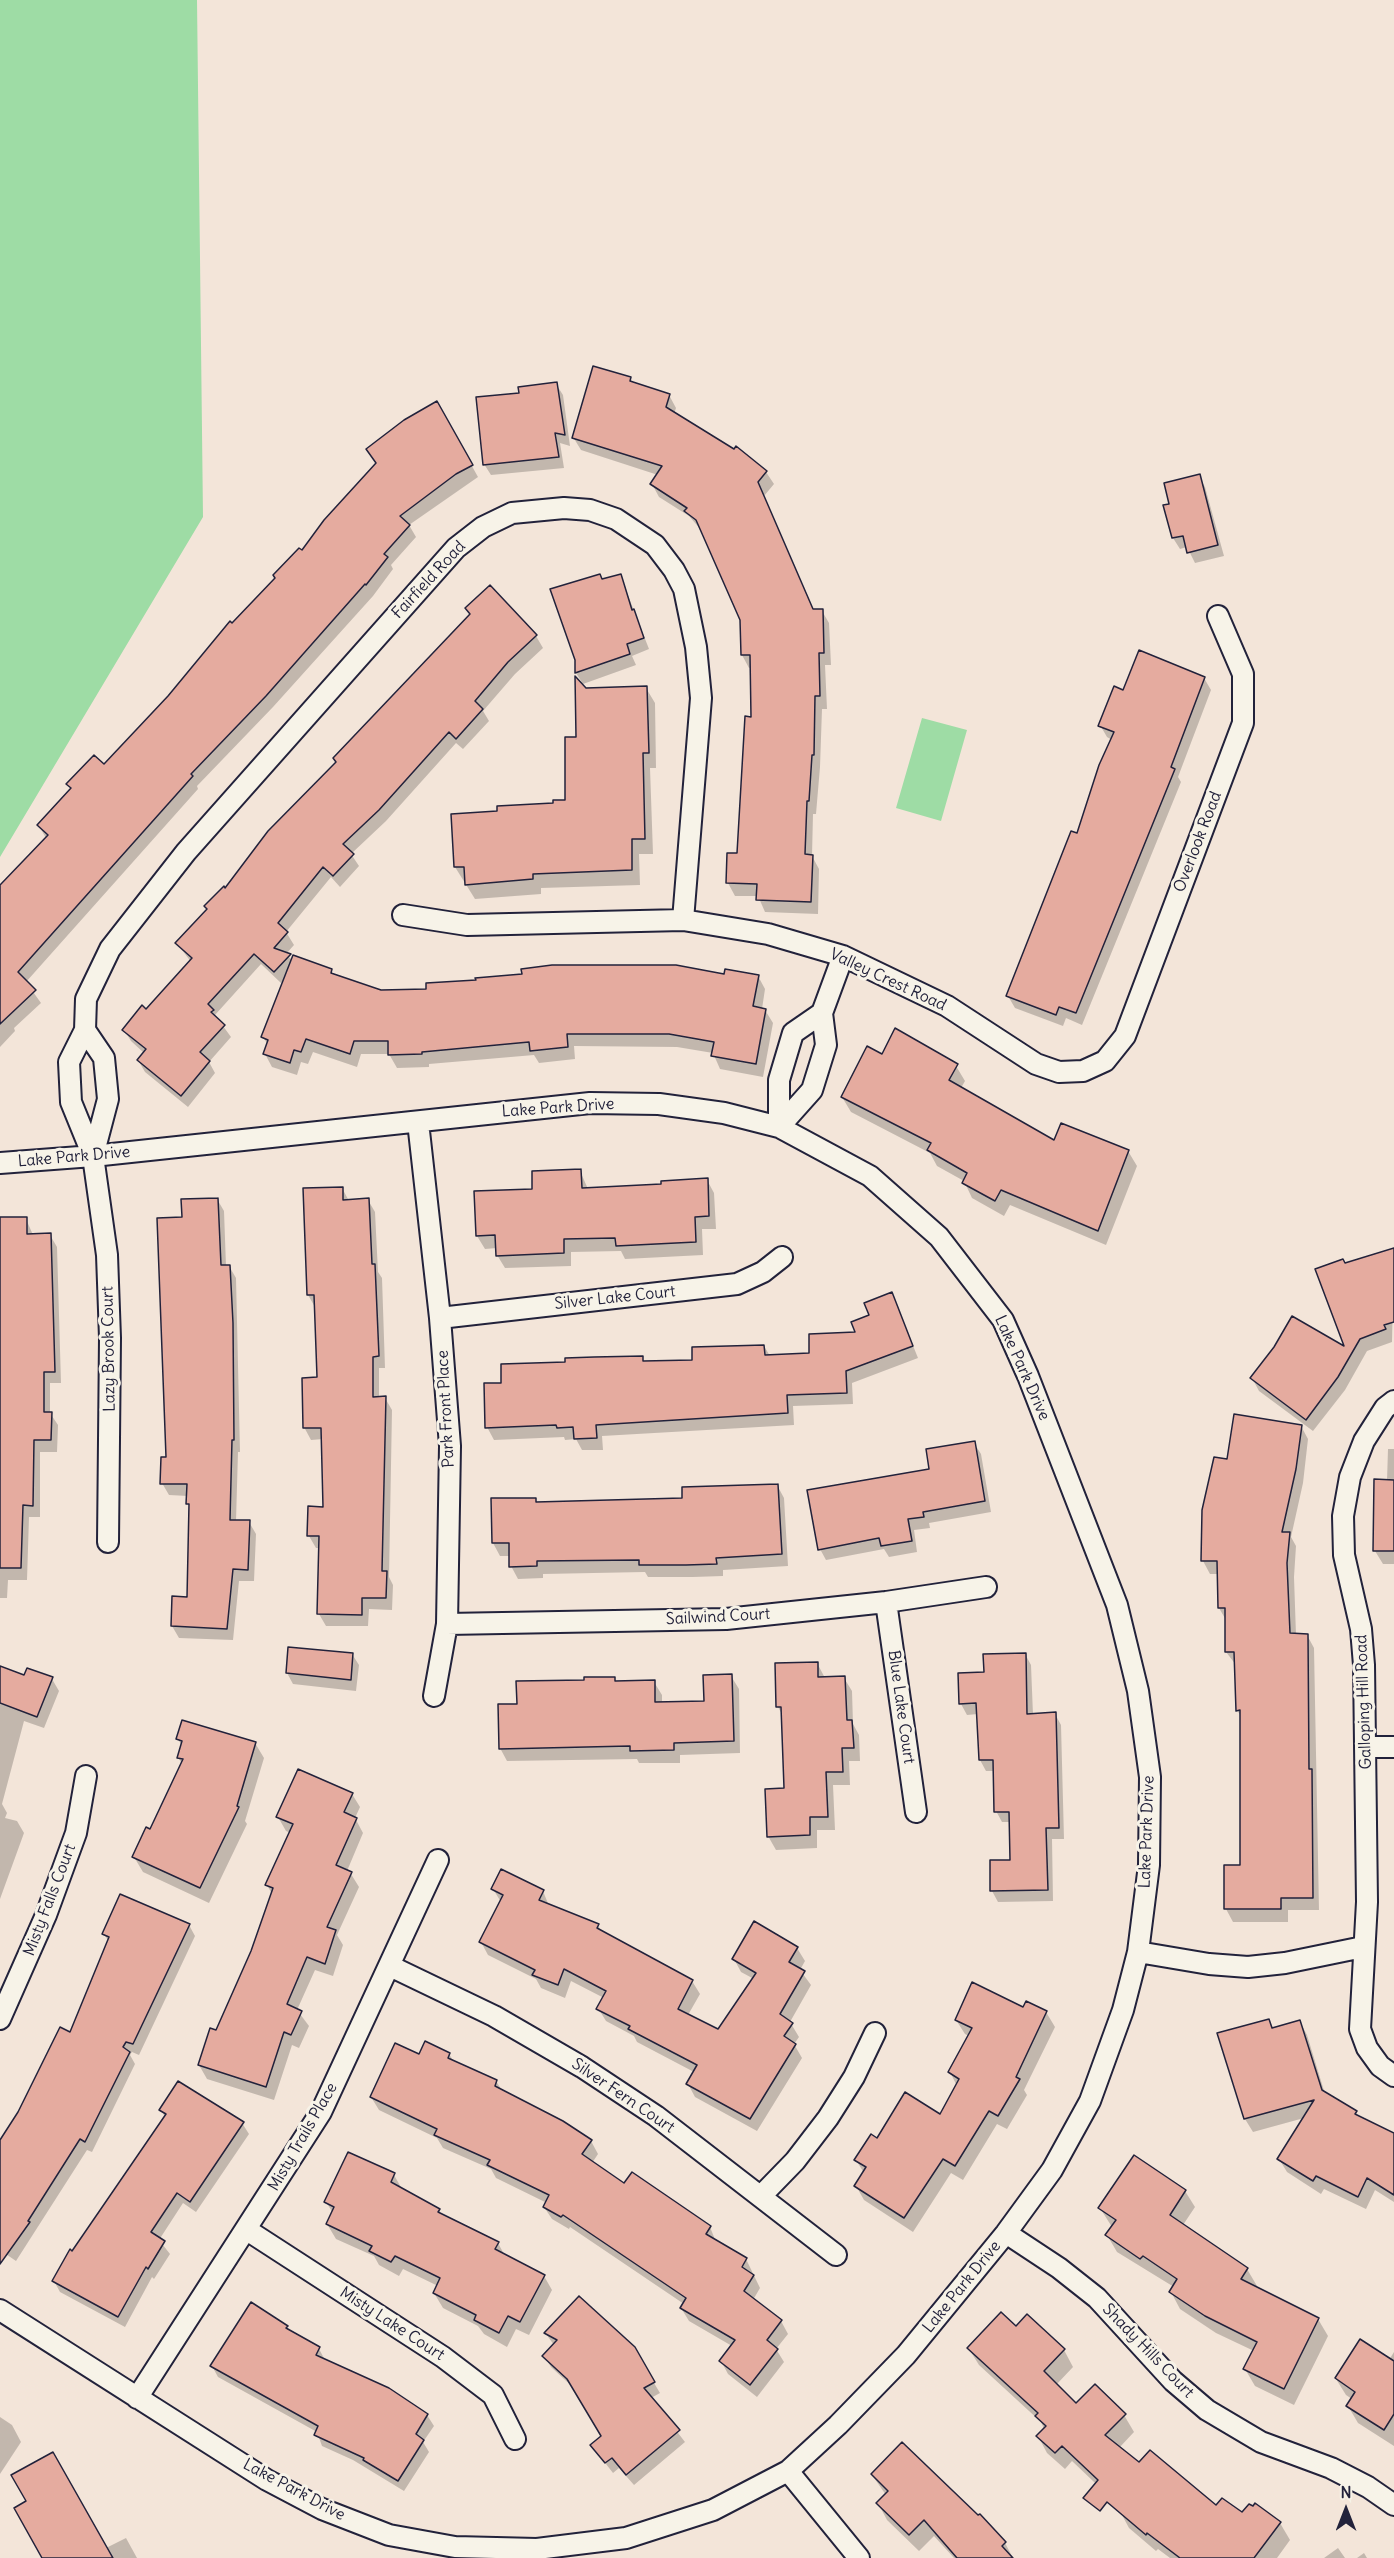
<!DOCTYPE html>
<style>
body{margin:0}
#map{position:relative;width:1394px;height:2558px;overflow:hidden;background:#f3e5d9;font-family:Delius,sans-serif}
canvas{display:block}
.north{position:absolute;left:1316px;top:2480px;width:60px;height:60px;-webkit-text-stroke:4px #f7f3e8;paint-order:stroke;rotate:0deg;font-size:16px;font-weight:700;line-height:24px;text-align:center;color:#22223b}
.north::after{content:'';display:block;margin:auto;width:21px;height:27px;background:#22223b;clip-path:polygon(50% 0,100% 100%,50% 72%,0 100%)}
</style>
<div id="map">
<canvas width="1394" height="2558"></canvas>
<div class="north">N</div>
</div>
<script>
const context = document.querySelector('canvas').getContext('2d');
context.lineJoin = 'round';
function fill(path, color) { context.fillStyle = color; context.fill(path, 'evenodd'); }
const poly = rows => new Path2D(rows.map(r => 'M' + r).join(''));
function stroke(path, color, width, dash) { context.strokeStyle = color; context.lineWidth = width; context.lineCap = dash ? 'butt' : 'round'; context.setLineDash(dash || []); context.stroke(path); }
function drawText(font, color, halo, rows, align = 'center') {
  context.font = font + ' Delius,sans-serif'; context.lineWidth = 6; context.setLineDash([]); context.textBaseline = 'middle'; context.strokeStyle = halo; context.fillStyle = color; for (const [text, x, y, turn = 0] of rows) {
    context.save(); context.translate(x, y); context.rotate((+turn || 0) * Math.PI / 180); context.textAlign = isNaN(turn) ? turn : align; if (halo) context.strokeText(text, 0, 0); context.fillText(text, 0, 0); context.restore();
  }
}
fill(poly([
 [0,0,197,0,203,517,0,857],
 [922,718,967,730,941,821,896,808]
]), '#9edca5');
fill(poly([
 [630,378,633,383,669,395,676,408,674,414,766,472,774,484,764,496,814,611,822,611,829,623,831,665,825,665,827,709,822,709,820,767,816,814,813,814,812,856,819,869,818,914,765,912,758,896,735,896,728,883,729,854,738,855,753,718,752,667,749,668,742,655,741,619,702,531,689,516,659,497,652,484,658,475,581,450,573,437],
 [556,384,563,395,570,446,560,443,564,468,491,475,484,464,521,394],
 [437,403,478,477,409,525,416,537,391,565,393,569,373,596,273,707,197,786,198,789,26,982,41,1003,14,1028,15,1031,0,1047,0,887,46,838,39,826,72,790,68,784,104,766,302,553,377,465,368,450],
 [1199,476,1205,487,1224,556,1195,563,1187,547,1180,549,1173,538,1165,506,1171,505],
 [620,575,649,649,632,656,636,665,583,684,576,673,576,659,603,581],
 [490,587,536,636,543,648,515,674,483,711,489,721,463,749,456,743,386,821,351,854,359,866,340,887,331,877,286,932,294,945,286,954,292,960,331,971,334,976,381,992,758,976,765,989,762,1009,765,1010,773,1023,763,1077,720,1069,713,1053,677,1047,574,1046,575,1059,539,1063,534,1055,429,1064,429,1067,397,1068,389,1054,361,1054,357,1067,313,1052,308,1064,301,1062,297,1075,272,1067,265,1054,268,1045,263,1037,285,979,281,983,261,964,215,1015,231,1037,209,1062,215,1073,188,1107,145,1072,138,1060,144,1053,131,1041,124,1030,146,1011,191,962,177,943,471,615,467,608],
 [1204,678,1211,690,1178,777,1181,782,1082,1025,1066,1018,1063,1026,1015,1008,1008,996,1078,835,1112,740,1107,737,1100,725],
 [646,688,655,703,656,768,650,768,653,854,639,854,640,885,541,888,541,894,475,899,455,867,499,812,566,801,577,739],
 [882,1056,956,1066,965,1081,961,1088,1055,1143,1128,1151,1137,1166,1106,1245,1010,1205,1004,1216,972,1198,964,1181,937,1166,930,1153,851,1112,842,1097],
 [580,1171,588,1189,663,1186,707,1180,714,1193,716,1229,702,1229,703,1255,625,1259,621,1251,571,1252,571,1266,505,1268,497,1255,497,1248,485,1249,477,1236,534,1190],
 [342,1188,349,1201,368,1200,375,1212,378,1272,382,1278,385,1368,379,1368,379,1398,385,1398,392,1410,389,1577,393,1585,392,1610,369,1609,368,1626,326,1626,319,1614,320,1548,316,1548,309,1536,324,1508,323,1439,311,1440,304,1427,319,1379,315,1307,308,1295],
 [217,1199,224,1211,226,1266,229,1266,236,1278,240,1452,238,1452,236,1521,249,1522,256,1534,254,1581,239,1581,233,1640,179,1638,172,1626,188,1599,190,1509,188,1496,169,1495,162,1483,168,1459,183,1219],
 [0,1219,26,1219,33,1235,50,1235,57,1247,61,1383,50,1383,50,1413,58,1425,57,1452,40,1452,40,1517,29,1517,27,1580,8,1580,7,1598,0,1598],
 [1394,1250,1392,1342,1367,1351,1345,1390,1313,1431,1259,1391,1252,1378,1347,1349,1345,1265],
 [892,1294,918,1358,852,1383,853,1404,793,1406,794,1425,602,1436,603,1450,582,1450,576,1439,565,1440,564,1437,494,1440,487,1427,503,1384,642,1358,645,1363,694,1362,764,1346,770,1356,811,1355,857,1333],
 [1301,1426,1308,1439,1303,1483,1291,1537,1296,1546,1294,1577,1296,1635,1307,1635,1314,1648,1319,1910,1288,1910,1288,1922,1233,1922,1226,1909,1226,1866,1242,1866,1242,1718,1237,1710,1236,1665,1226,1652,1226,1620,1219,1608,1219,1574,1210,1574,1203,1561,1228,1461],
 [974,1443,981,1454,991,1512,929,1523,930,1528,914,1530,917,1552,889,1557,884,1549,826,1560,820,1549],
 [1388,1449,1394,1449,1394,1564,1383,1564,1375,1551,1387,1481],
 [777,1485,784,1498,788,1566,723,1570,723,1576,693,1577,648,1577,645,1572,543,1574,543,1578,518,1579,511,1566,511,1556,500,1556,493,1543,493,1500,535,1499,537,1503,684,1499],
 [290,1649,352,1654,359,1665,356,1691,293,1684,287,1673],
 [1025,1654,1031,1665,1033,1715,1055,1714,1061,1725,1064,1839,1052,1839,1053,1901,998,1902,992,1891,1012,1861,1010,1822,1002,1822,996,1811,995,1771,986,1771,980,1760,978,1714,967,1715,961,1704,985,1674],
 [817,1663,825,1678,844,1678,852,1691,853,1724,859,1735,860,1761,849,1761,850,1785,833,1785,835,1830,817,1830,817,1848,776,1850,768,1836,786,1790,783,1716,778,1707],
 [0,1668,24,1677,52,1679,59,1691,44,1728,24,1721,2,1804,7,1813,5,1818,17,1821,24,1833,0,1899],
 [731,1676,739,1689,740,1753,680,1755,680,1763,639,1763,637,1759,507,1761,500,1748,518,1705,614,1679,616,1683,654,1682,662,1695,662,1704,705,1703],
 [178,1739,255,1743,264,1758,245,1821,247,1824,209,1903,143,1872,134,1857,151,1831,182,1764,178,1757,182,1746],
 [352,1794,360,1807,355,1818,363,1833,347,1871,351,1874,359,1887,337,1935,343,1945,333,1976,315,1970,297,2010,309,2026,299,2048,292,2045,274,2100,207,2079,199,2065,253,1952,272,1894,267,1885,291,1833,286,1831,278,1817],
 [493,1889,543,1891,549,1906,598,1925,601,1932,692,1981,700,1994,688,2015,719,2031,754,1979,741,1972,734,1959,797,1948,805,1961,800,1970,811,1985,790,2022,799,2037,794,2044,802,2058,757,2131,695,2097,688,2084,694,2072,637,2042,634,2036,606,2021,598,2008,604,1998,571,1981,565,1998,541,1988,536,1979,488,1955,481,1942,501,1902],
 [189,1925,195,1936,139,2055,132,2052,130,2055,135,2064,92,2152,87,2150,16,2261,0,2250,0,2143,71,2034,109,1942,104,1934],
 [1024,2009,1046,2012,1055,2027,1024,2090,1027,2095,1007,2129,997,2124,963,2180,951,2173,913,2232,864,2200,856,2186,864,2173,856,2160,877,2140,941,2116,957,2086,950,2072,969,2036,965,2034,956,2020],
 [1269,2020,1274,2029,1300,2022,1307,2035,1325,2094,1356,2113,1358,2117,1394,2134,1394,2202,1375,2190,1366,2209,1324,2189,1321,2194,1287,2172,1279,2159,1304,2118,1253,2132,1245,2119,1219,2034],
 [449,2054,454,2062,496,2081,503,2092,591,2141,598,2154,592,2163,625,2185,710,2227,716,2242,746,2259,760,2288,753,2300,781,2321,788,2334,776,2349,784,2362,757,2397,728,2374,721,2361,732,2346,689,2321,681,2308,684,2304,570,2227,569,2229,552,2219,544,2207,547,2203,496,2178,491,2169,443,2148,437,2138,379,2110,371,2097,420,2056],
 [161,2110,242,2123,249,2134,196,2212,183,2203,159,2240,170,2254,154,2279,152,2277,125,2327,60,2292,54,2281,165,2117],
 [394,2175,402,2189,439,2210,442,2216,498,2243,505,2256,544,2276,552,2290,529,2335,516,2329,507,2347,484,2334,478,2326,443,2308,434,2293,438,2286,403,2269,399,2276,379,2265,374,2256,336,2239,327,2224,333,2213,326,2202],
 [1185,2191,1195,2207,1183,2225,1247,2269,1257,2286,1255,2288,1318,2319,1328,2336,1294,2405,1255,2386,1245,2369,1254,2351,1216,2333,1180,2309,1171,2292,1174,2287,1117,2252,1107,2235,1112,2227,1100,2208],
 [287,2327,290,2332,319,2349,325,2360,427,2415,434,2426,423,2442,429,2452,404,2491,353,2460,322,2446,317,2432,218,2377,212,2366],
 [1016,2328,1064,2350,1073,2367,1056,2385,1076,2405,1124,2415,1134,2432,1119,2448,1139,2464,1216,2507,1243,2514,1256,2505,1280,2523,1290,2540,1277,2558,1170,2558,1158,2549,1156,2551,1129,2528,1115,2502,1072,2461,1065,2469,1047,2453,1038,2436,1044,2429,1041,2422,979,2365,969,2349],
 [546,2334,633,2348,660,2393,651,2398,685,2442,634,2485,619,2468,613,2473,592,2446,603,2436,576,2390,551,2367,544,2356,554,2345],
 [1394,2352,1394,2446,1358,2423,1348,2406,1352,2399,1346,2395,1336,2379,1389,2360],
 [0,2417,12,2425,21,2442,0,2474],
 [872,2475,978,2517,980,2516,1005,2543,1013,2558,954,2558,934,2536,919,2551,887,2520,878,2503,886,2495],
 [28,2502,106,2548,126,2538,137,2558,44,2558],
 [1338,2548,1345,2558,1324,2558],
 [1364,2553,1367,2558,1357,2558]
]), '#0003');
const building = poly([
 [593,366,631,377,630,381,670,394,666,407,734,449,736,446,767,471,758,482,813,609,823,609,824,653,819,653,820,696,815,696,814,755,812,755,809,801,807,801,805,854,813,855,811,902,756,900,757,884,726,883,727,853,737,853,745,716,751,717,750,655,741,655,740,620,696,520,684,511,687,508,650,484,662,466,572,438,593,366],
 [557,382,565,435,555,433,559,457,483,465,476,397,519,393,518,387,557,382],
 [437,401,473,465,456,474,400,516,410,525,384,554,388,557,366,585,365,584,266,696,191,774,193,776,18,972,36,990,0,1024,0,885,48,835,37,825,71,788,66,784,94,755,104,764,168,696,230,621,232,623,275,578,273,575,299,548,302,550,324,520,376,463,366,449,404,420,437,401],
 [1200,474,1218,545,1187,553,1183,536,1172,538,1163,505,1169,504,1164,483,1200,474],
 [600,574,602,579,621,574,632,610,634,609,644,638,627,644,630,654,575,673,575,660,550,589,600,574],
 [490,585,537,635,508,662,475,701,483,709,456,739,449,732,379,810,343,844,354,854,333,876,323,867,278,923,288,932,274,948,291,954,274,972,254,954,208,1004,214,1010,211,1012,225,1025,200,1052,210,1061,181,1096,137,1060,146,1049,122,1030,142,1005,146,1009,192,958,175,943,207,909,204,906,224,886,225,888,268,831,336,762,333,758,470,614,465,608,490,585],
 [1139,650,1205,677,1171,767,1175,769,1076,1013,1059,1007,1056,1015,1006,996,1071,831,1077,833,1099,765,1114,732,1098,726,1114,686,1123,690,1139,650],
 [575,676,586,688,647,686,649,753,643,753,645,839,632,839,632,870,533,874,533,879,465,885,464,867,454,867,451,814,497,811,497,806,553,803,553,800,565,800,565,737,576,737,575,676],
 [293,955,332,969,331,973,381,990,426,989,426,983,476,980,475,978,522,974,521,969,552,965,676,965,724,974,725,969,759,975,753,1006,766,1009,756,1064,711,1056,714,1042,669,1034,567,1034,568,1047,530,1051,529,1042,422,1052,422,1054,388,1055,388,1041,354,1041,350,1054,306,1039,301,1052,294,1050,290,1063,263,1054,268,1040,261,1037,293,955],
 [895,1028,958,1064,949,1080,1054,1140,1061,1123,1129,1150,1098,1231,1001,1190,995,1201,962,1183,967,1173,927,1150,931,1143,841,1097,867,1046,882,1054,895,1028],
 [581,1169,582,1188,661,1184,661,1181,708,1178,709,1216,695,1217,696,1242,616,1246,615,1238,564,1239,564,1253,496,1256,495,1235,476,1236,474,1191,532,1189,532,1171,581,1169],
 [343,1187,343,1200,369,1198,372,1264,375,1264,379,1356,373,1357,373,1397,386,1396,382,1571,387,1571,386,1598,362,1598,362,1615,317,1614,319,1536,307,1536,308,1506,323,1507,321,1428,303,1428,302,1378,317,1377,314,1295,307,1295,303,1188,343,1187],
 [218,1198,221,1265,230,1265,233,1323,234,1440,232,1440,230,1520,250,1520,248,1570,233,1569,227,1629,171,1626,172,1596,187,1597,189,1504,186,1504,187,1484,160,1484,161,1457,166,1457,157,1218,182,1217,181,1199,218,1198],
 [0,1217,27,1217,27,1234,51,1233,55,1372,44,1372,44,1412,52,1412,51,1440,34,1440,33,1506,23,1505,21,1568,0,1568,0,1217],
 [1394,1248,1394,1322,1384,1325,1386,1329,1360,1339,1338,1377,1306,1420,1250,1378,1274,1347,1292,1316,1344,1346,1315,1269,1343,1259,1345,1263,1394,1248],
 [892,1292,913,1346,846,1371,847,1393,787,1395,788,1413,596,1425,597,1438,574,1439,573,1427,557,1428,556,1425,485,1428,484,1383,501,1383,501,1364,565,1362,565,1358,594,1357,643,1356,643,1361,692,1360,692,1347,764,1345,765,1355,809,1353,809,1334,855,1332,851,1322,869,1315,864,1303,892,1292],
 [1234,1414,1302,1425,1296,1469,1282,1532,1290,1532,1287,1563,1290,1633,1308,1634,1309,1769,1312,1769,1313,1898,1281,1898,1281,1909,1224,1909,1224,1865,1240,1865,1240,1710,1236,1711,1234,1652,1225,1652,1225,1608,1218,1608,1217,1561,1201,1561,1202,1510,1214,1457,1227,1459,1234,1414],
 [975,1441,985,1501,923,1512,924,1517,908,1519,912,1541,881,1546,879,1538,818,1550,807,1490,929,1469,926,1449,975,1441],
 [1374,1479,1394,1480,1394,1551,1373,1551,1374,1479],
 [778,1484,782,1554,716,1558,717,1564,686,1565,639,1565,639,1560,537,1561,537,1566,509,1567,509,1543,492,1543,491,1498,536,1498,536,1502,682,1498,682,1487,778,1484],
 [288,1647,353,1653,351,1680,286,1673,288,1647],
 [1026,1653,1027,1714,1056,1712,1059,1828,1046,1828,1048,1890,990,1891,990,1860,1010,1860,1009,1812,994,1812,993,1760,979,1760,976,1703,959,1704,958,1673,984,1672,983,1654,1026,1653],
 [818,1662,818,1677,845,1676,847,1720,852,1720,854,1748,842,1748,843,1772,826,1772,828,1817,810,1817,810,1835,767,1837,765,1789,784,1788,781,1707,776,1707,775,1663,818,1662],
 [0,1666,24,1675,27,1668,53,1677,37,1717,0,1703,0,1666],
 [732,1674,734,1741,674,1743,674,1750,630,1751,630,1746,499,1749,498,1704,517,1704,516,1681,584,1680,584,1677,615,1677,615,1681,655,1680,655,1702,704,1701,703,1675,732,1674],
 [182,1720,256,1742,237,1806,239,1807,200,1888,132,1857,146,1827,150,1829,183,1759,177,1758,182,1741,176,1739,182,1720],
 [298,1769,353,1793,344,1812,357,1818,336,1865,352,1872,327,1927,336,1930,325,1964,307,1957,287,2004,302,2011,291,2035,284,2032,266,2087,198,2065,210,2028,216,2030,251,1951,273,1888,265,1885,293,1824,276,1817,298,1769],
 [501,1869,544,1890,539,1900,599,1924,597,1928,693,1980,678,2009,718,2029,756,1973,732,1959,754,1921,798,1947,789,1962,805,1971,780,2014,793,2023,784,2036,796,2044,750,2119,686,2084,697,2065,628,2029,630,2026,596,2009,606,1991,564,1969,558,1985,532,1975,535,1970,479,1942,503,1895,491,1889,501,1869],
 [120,1894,190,1924,133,2044,126,2042,123,2047,130,2052,85,2142,80,2139,28,2221,30,2222,0,2264,0,2140,18,2112,60,2027,70,2032,109,1937,102,1934,120,1894],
 [972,1982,1023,2007,1026,2001,1047,2011,1016,2077,1020,2079,998,2116,989,2111,955,2166,943,2159,904,2218,854,2186,866,2167,854,2160,871,2134,877,2138,905,2092,940,2114,959,2079,948,2072,972,2028,955,2020,972,1982],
 [1269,2019,1272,2028,1300,2020,1322,2090,1357,2111,1355,2114,1394,2133,1394,2195,1367,2178,1358,2197,1316,2176,1313,2181,1277,2159,1314,2100,1244,2119,1217,2033,1269,2019],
 [425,2041,450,2053,448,2058,497,2080,495,2086,563,2121,592,2140,582,2154,624,2183,632,2172,711,2226,706,2234,747,2258,742,2267,754,2275,744,2291,782,2320,767,2340,778,2349,750,2385,719,2361,735,2340,680,2308,686,2298,563,2215,561,2217,543,2207,549,2195,487,2165,490,2160,434,2135,437,2129,370,2097,395,2043,419,2054,425,2041],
 [178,2081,244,2122,190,2202,177,2193,151,2232,165,2241,148,2269,146,2267,118,2317,52,2281,70,2249,72,2251,166,2114,159,2110,178,2081],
 [348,2152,395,2173,391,2182,440,2209,438,2212,499,2242,495,2249,545,2275,520,2322,508,2316,499,2333,474,2320,476,2315,433,2293,440,2278,395,2256,391,2262,369,2251,372,2246,326,2224,334,2207,324,2202,348,2152],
 [1134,2155,1186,2190,1170,2215,1248,2268,1241,2279,1319,2318,1284,2389,1243,2369,1257,2342,1205,2316,1169,2292,1177,2279,1143,2256,1140,2259,1105,2235,1116,2220,1098,2208,1134,2155],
 [579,2296,635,2347,655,2382,644,2388,680,2430,626,2475,612,2458,605,2463,590,2445,601,2436,567,2379,542,2356,557,2340,544,2333,579,2296],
 [251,2302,288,2326,286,2328,320,2347,316,2355,389,2388,428,2414,416,2434,424,2440,398,2481,363,2460,364,2458,314,2435,318,2426,210,2366,251,2302],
 [1001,2312,1016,2326,1027,2314,1065,2349,1044,2371,1076,2403,1095,2384,1126,2414,1105,2435,1139,2462,1150,2450,1216,2505,1222,2498,1242,2512,1249,2504,1253,2506,1255,2503,1281,2522,1254,2558,1180,2558,1147,2533,1146,2535,1107,2502,1100,2511,1083,2498,1098,2480,1062,2446,1055,2453,1036,2436,1046,2426,1035,2416,1038,2413,967,2348,1001,2312],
 [1360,2339,1394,2361,1394,2414,1384,2430,1346,2406,1355,2392,1335,2378,1360,2339],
 [902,2442,978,2515,980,2514,1006,2542,1002,2546,1013,2558,957,2558,924,2520,909,2535,876,2503,888,2491,871,2474,902,2442],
 [53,2452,113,2558,42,2558,14,2508,26,2501,11,2475,53,2452]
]);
fill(building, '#e5ab9f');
stroke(building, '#22223b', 1.5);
const minor = poly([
 [403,915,467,925,683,920,768,934,843,956,947,1006,1036,1064,1059,1072,1083,1071,1105,1061,1125,1036,1243,723,1243,674,1218,616],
 [85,1030,104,1058,108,1099,93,1156],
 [418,1122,440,1318,450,1446,447,1624,434,1696],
 [779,1127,812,1090,826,1045,822,1013,843,956],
 [779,1127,779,1080,793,1033,822,1013],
 [0,1163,93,1156,590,1103,659,1104,724,1113,779,1127,870,1176,939,1237,1003,1320,1028,1376,1117,1605,1138,1691,1150,1777,1149,1865,1138,1952,1123,2010,1090,2101,1052,2170,1006,2233,906,2355,838,2425,788,2471,713,2510,626,2538,537,2549,455,2547,389,2535,322,2509,267,2480,0,2310],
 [440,1318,737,1284,763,1272,782,1257],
 [1394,1401,1385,1408,1364,1441,1350,1477,1343,1516,1344,1555,1361,1629,1364,1665,1367,1902,1360,2029,1367,2048,1380,2066,1394,2076],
 [108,1542,110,1338,107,1255,93,1156,71,1102,69,1062,85,1030,86,999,110,949,186,852,456,548,483,527,512,513,564,508,590,510,616,519,655,545,674,570,684,589,696,647,701,698,683,920],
 [886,1602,916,1812],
 [447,1624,726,1619,886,1602,986,1587],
 [1367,1747,1394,1747],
 [1138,1952,1209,1964,1248,1967,1285,1963,1363,1947],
 [390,1966,494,2016,582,2067,656,2116,836,2255],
 [0,2019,46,1915,76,1833,86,1776],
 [761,2196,795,2161,828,2118,854,2077,875,2033],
 [247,2230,443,2357,493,2395,515,2439],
 [1006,2233,1059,2268,1097,2298,1173,2381,1207,2410,1261,2442,1331,2468,1368,2487,1394,2505],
 [137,2398,321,2112,438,1860],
 [788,2471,859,2558]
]);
stroke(minor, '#22223b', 24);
stroke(minor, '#f7f3e8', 20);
drawText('16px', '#22223b', '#f7f3e8', [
 ["Fairfield Road",429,580,-47],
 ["Overlook Road",1198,842,-69],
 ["Valley Crest Road",888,980,25],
 ["Lake Park Drive",558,1108,-4],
 ["Lake Park Drive",74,1157,-5],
 ["Silver Lake Court",615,1298,-6],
 ["Lazy Brook Court",109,1349,-91],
 ["Lake Park Drive",1022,1368,66],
 ["Park Front Place",446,1409,-93],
 ["Sailwind Court",718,1617,-3],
 ["Galloping Hill Road",1364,1702,-92],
 ["Blue Lake Court",901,1707,82],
 ["Lake Park Drive",1147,1832,-88],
 ["Misty Falls Court",50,1900,-69],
 ["Silver Fern Court",623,2096,34],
 ["Misty Trails Place",303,2137,-60],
 ["Lake Park Drive",962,2287,-51],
 ["Misty Lake Court",392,2324,33],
 ["Shady Hills Court",1148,2351,46],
 ["Lake Park Drive",294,2490,28]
]);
</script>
